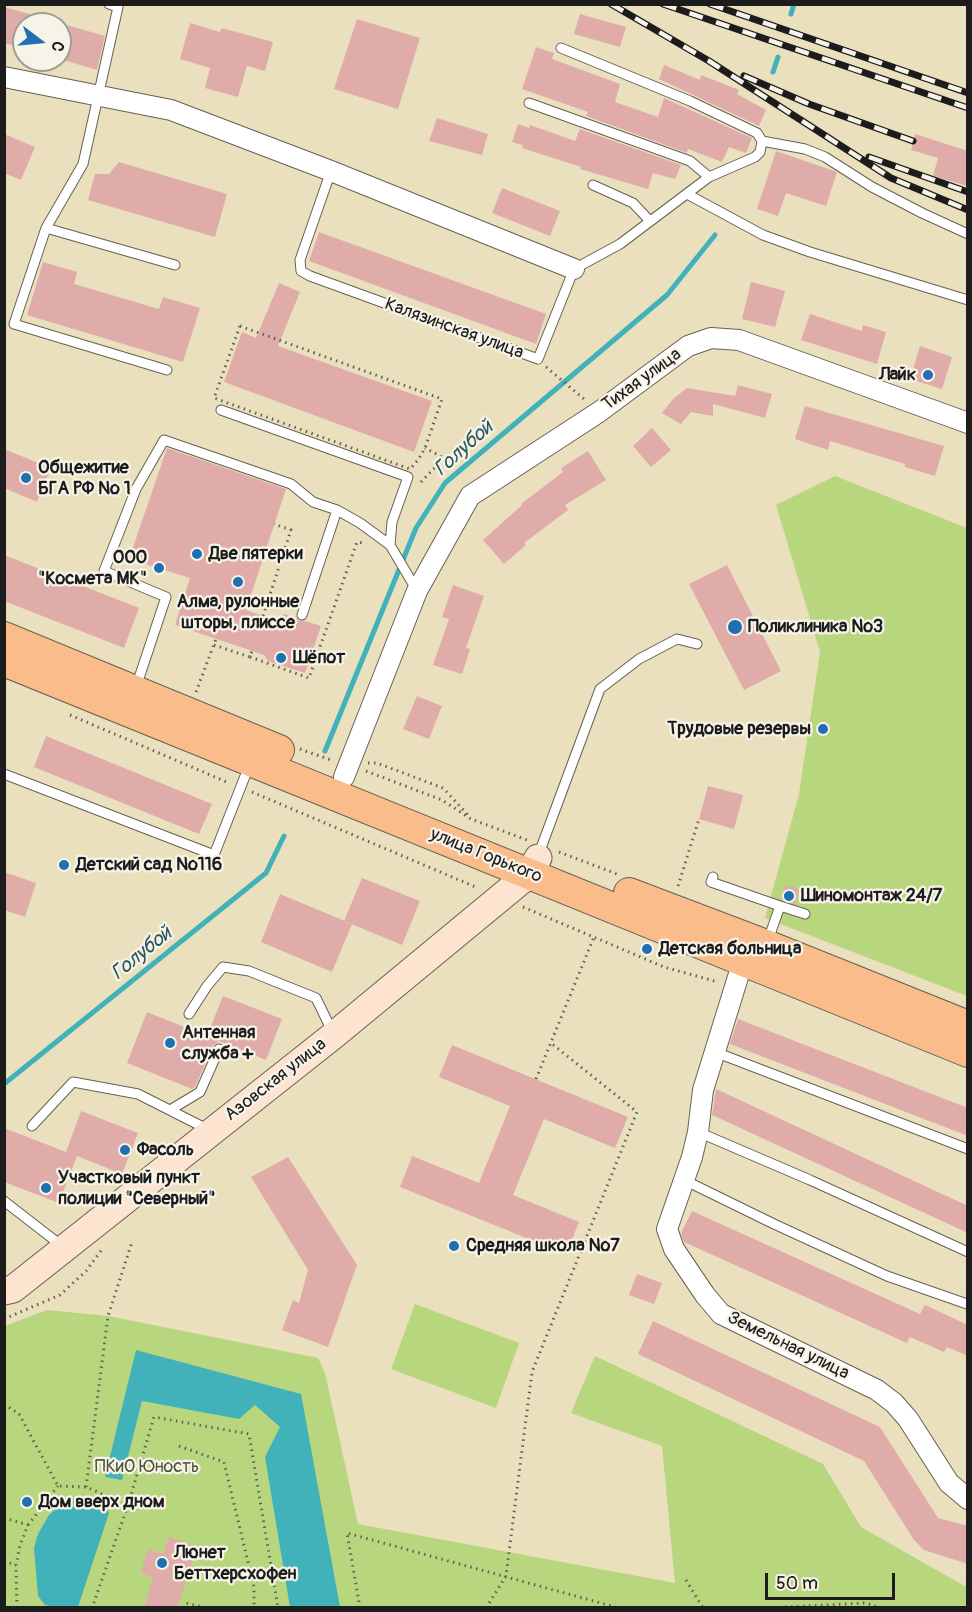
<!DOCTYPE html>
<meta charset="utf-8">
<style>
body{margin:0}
#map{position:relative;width:972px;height:1612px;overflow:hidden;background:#eae0bd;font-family:Pangolin,sans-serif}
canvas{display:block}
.frame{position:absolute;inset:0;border:6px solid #1c1c1c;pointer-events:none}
.north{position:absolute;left:12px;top:12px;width:60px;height:60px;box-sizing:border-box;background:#f7f3e8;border:2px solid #9f9d96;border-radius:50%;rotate:106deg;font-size:16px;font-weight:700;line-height:24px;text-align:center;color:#1c1c1c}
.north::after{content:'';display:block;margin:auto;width:21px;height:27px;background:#1f6fb2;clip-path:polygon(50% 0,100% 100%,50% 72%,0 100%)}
.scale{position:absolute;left:765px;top:1573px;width:130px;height:27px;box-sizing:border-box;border:3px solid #1c1c1c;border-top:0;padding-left:8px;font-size:18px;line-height:21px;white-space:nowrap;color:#1c1c1c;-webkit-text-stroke:4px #f7f3e8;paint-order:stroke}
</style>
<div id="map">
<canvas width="972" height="1612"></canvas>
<div class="frame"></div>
<div class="north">С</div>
<div class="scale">50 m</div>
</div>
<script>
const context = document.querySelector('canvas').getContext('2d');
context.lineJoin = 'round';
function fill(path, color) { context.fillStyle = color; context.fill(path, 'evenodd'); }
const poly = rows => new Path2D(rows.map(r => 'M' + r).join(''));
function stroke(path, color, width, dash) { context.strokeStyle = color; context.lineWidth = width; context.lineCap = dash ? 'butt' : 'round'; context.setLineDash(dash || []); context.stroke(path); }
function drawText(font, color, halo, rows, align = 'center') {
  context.font = font + ' Pangolin,sans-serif'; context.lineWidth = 4.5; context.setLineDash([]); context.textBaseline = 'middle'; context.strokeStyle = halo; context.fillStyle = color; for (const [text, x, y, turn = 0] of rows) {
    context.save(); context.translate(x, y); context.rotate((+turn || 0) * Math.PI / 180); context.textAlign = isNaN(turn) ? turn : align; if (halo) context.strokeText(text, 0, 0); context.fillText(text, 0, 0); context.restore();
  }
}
fill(poly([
 [835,476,967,528,967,996,765,918,799,794,820,652,776,505],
 [415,1304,519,1343,496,1408,391,1369],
 [47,1310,108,1316,318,1358,325,1373,358,1524,675,1583,662,1446,571,1413,595,1356,823,1464,861,1527,968,1588,967,1608,5,1608,5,1326]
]), '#b8d67d');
fill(poly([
 [136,1350,301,1394,340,1607,290,1607,265,1457,280,1427,255,1405,239,1419,142,1401,122,1480,105,1477],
 [81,1497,104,1504,109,1513,78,1607,56,1607,45,1605,38,1596,34,1548,38,1534,49,1515,61,1504,70,1499]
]), '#41b2b9');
stroke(poly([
 [791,14,794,4],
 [773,72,778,57],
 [325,751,416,528,445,483,667,295,715,235],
 [4,1084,266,873,284,836]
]), '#41b2b9', 5);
fill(poly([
 [4,7,51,20,50,24,24,24,24,48,4,43],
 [580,14,626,27,620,47,574,34],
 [357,19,420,38,398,109,334,89],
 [60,23,105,36,97,70,60,59],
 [190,23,220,32,222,28,273,42,265,71,247,66,238,97,205,88,210,68,180,59],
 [536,47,554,53,552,59,620,84,615,102,658,117,664,98,752,138,746,153,729,147,722,162,688,149,687,153,586,116,588,112,522,89],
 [664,65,700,80,701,75,739,90,737,94,766,110,759,126,659,79],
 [437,118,488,134,482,155,429,141],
 [518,124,529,128,530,125,575,141,580,129,681,165,675,179,653,173,648,189,580,169,581,167,522,148,523,145,512,142],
 [4,134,35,147,21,180,4,173],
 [915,134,968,151,968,186,933,176,938,158,911,150],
 [776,151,837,172,826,206,786,193,778,216,757,209],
 [119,162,227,194,215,237,88,200,95,174,109,174],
 [502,188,560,211,550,236,492,213],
 [319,232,546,314,536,344,309,261],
 [43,262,77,272,74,284,159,309,163,297,200,308,183,362,27,315],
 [751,282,785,291,775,327,742,319],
 [279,283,300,292,278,346,432,401,414,452,224,382,242,332,256,338],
 [810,314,862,331,863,325,886,332,877,364,801,340],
 [920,346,952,357,942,389,910,379],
 [738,385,772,394,765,418,713,404,713,416,691,412,681,424,662,413,673,399,687,388,735,396],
 [805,406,944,446,935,476,905,467,905,464,830,441,828,450,795,439],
 [652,428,671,450,651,467,633,446],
 [167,448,286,489,246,610,275,620,284,614,296,618,299,621,305,621,321,626,305,673,268,661,264,655,175,625,190,578,129,559],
 [4,449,51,468,37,502,4,488],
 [588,451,606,480,565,505,568,510,524,543,526,545,504,564,483,540,522,505,521,504,563,472,561,468],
 [4,555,139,608,124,648,4,601],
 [727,565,781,671,744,690,689,584],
 [453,585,484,596,466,648,470,649,462,674,433,665,449,619,442,617],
 [417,696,442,706,429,739,403,729],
 [46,736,212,804,199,834,34,767],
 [708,786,743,795,734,829,699,819],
 [4,872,36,883,25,917,4,910],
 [362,878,420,901,402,945,344,921],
 [785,885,799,889,795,904,781,899],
 [280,894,352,924,332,972,261,942],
 [223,996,282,1019,266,1060,207,1036],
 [147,1012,219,1041,213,1046,195,1087,192,1089,127,1063],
 [738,1019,968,1108,968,1136,730,1044],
 [452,1045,628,1117,615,1148,544,1119,513,1195,579,1222,566,1254,400,1187,412,1156,479,1183,510,1106,439,1077],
 [716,1089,968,1206,968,1233,712,1115],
 [81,1111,138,1133,122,1174,77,1156,59,1203,4,1182,4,1128,66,1152],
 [288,1157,357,1265,328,1347,282,1330,293,1300,299,1303,308,1270,251,1177],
 [692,1211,920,1314,925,1305,968,1325,968,1356,947,1347,944,1352,910,1337,907,1343,684,1242,681,1233],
 [637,1274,662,1283,654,1304,629,1295],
 [653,1321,880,1427,938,1518,968,1526,968,1564,924,1550,914,1540,864,1461,638,1354],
 [169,1537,197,1547,177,1608,144,1608,153,1578,141,1572,148,1549,163,1554]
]), '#e0acaa');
const lane = poly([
 [109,4,118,7,83,164,46,228,14,324,167,370],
 [529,103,690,161,709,177],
 [762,141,805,149,825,157,872,187,922,213,968,234],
 [331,171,300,260,301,271,310,276,538,359,574,269,620,244,709,177,755,157,760,152,762,141,757,133,690,101,561,48],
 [593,185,633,203,650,221],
 [687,194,763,235,810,252,968,300],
 [46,228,175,265],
 [221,410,408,477,392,522,390,545,416,589],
 [302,615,337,510],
 [136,687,166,597,104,571,136,489,164,440,291,484,313,502,337,510,360,523,390,545],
 [4,774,214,855,249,766],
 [538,856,600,689,639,659,677,639,697,644],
 [713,877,711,882,780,906],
 [767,943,780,906,805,914],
 [189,1014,207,986,223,967,249,971,316,998,333,1033],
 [715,1052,968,1149],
 [170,1110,200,1092,219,1049],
 [32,1126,73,1082,138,1094,209,1130],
 [698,1132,810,1180,968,1252],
 [684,1180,774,1224,887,1276,967,1304],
 [4,1201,62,1246]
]);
const street = poly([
 [4,77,171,110,331,171,574,269],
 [344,777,417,591,470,496,599,412,688,346,711,338,739,340,968,423],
 [743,961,703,1090,698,1132,692,1157,667,1229,674,1249,705,1295,721,1314,877,1390,894,1403,908,1419,949,1483,968,1499]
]);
const secondary = poly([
 [4,1291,13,1289,334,1035,529,874,538,858]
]);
const primary = poly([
 [4,637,279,750],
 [4,661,968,1052],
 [629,893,766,945,968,1026]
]);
stroke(lane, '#646154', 11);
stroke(street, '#646154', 22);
stroke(secondary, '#646154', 29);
stroke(primary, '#646154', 32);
stroke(poly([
 [240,326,442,399,425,448,418,460,410,469,214,398,240,326],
 [546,367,584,399],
 [421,482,444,458,425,448],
 [263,616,291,530,274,524],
 [214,645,250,657,252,651],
 [250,657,309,678,357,542,364,543],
 [196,692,216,639],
 [70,715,229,783],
 [300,749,331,760],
 [368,763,377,763,443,788,468,815],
 [366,771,442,800,471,819,527,840],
 [252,792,478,888],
 [559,852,617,874],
 [678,886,699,819],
 [523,907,664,967,718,982],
 [536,1079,594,937],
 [4,1319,60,1295,86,1271,103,1248],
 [4,1404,19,1414,58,1486,86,1487,128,1505,92,1608],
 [179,1446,224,1462,254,1587,254,1608],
 [86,1487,108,1316,132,1242],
 [128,1505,154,1417,249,1434,278,1608],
 [4,1518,28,1525,20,1545,16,1565,17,1608],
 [28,1525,58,1486],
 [4,1561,16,1565],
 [686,1580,703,1608],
 [184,1608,186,1603,206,1608],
 [360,1608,347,1533,619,1608],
 [486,1608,506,1576,532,1372,637,1112,551,1043],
 [767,1608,866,1603,881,1608]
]), '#646154', 3, [1.5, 4.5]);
stroke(lane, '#fff', 9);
stroke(street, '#fff', 20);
stroke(secondary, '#fde4d0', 27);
stroke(primary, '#f9bc8a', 30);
const rail = poly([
 [611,4,709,61,891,178,968,210],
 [663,4,968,108],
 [710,4,968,93],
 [744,76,809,104,913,141],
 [869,157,968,192]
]);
stroke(rail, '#1c1c1c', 7);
stroke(rail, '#f7f3e8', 4.5, [14]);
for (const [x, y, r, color] of [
 [928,375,6,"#1f6fb2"],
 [26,478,6,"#1f6fb2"],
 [197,554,6,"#1f6fb2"],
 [159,568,6,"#1f6fb2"],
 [238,582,6,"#1f6fb2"],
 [735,627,8,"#1f6fb2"],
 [281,658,6,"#1f6fb2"],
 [823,729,6,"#1f6fb2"],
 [64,865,6,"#1f6fb2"],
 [789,896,6,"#1f6fb2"],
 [647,949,6,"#1f6fb2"],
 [170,1043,6,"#1f6fb2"],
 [125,1150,6,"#1f6fb2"],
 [46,1188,6,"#1f6fb2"],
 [454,1246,6,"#1f6fb2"],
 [27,1502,6,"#1f6fb2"],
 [162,1563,6,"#1f6fb2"]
]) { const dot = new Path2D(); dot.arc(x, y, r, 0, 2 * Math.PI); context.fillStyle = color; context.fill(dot); stroke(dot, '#f7f3e8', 2); }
drawText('18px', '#1c1c1c', '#f7f3e8', [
 ["Калязинская улица",454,329,20],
 ["Тихая улица",642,380,-36],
 ["улица Горького",486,856,22],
 ["Азовская улица",276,1080,-38],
 ["Земельная улица",788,1346,26]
]);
drawText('bold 18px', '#1c1c1c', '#f7f3e8', [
 ["Лайк",916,375,"right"],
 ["Общежитие",38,468],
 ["БГА РФ № 1",38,489],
 ["Две пятерки",209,554],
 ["ООО",147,558,"right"],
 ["\"Космета МК\"",147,579,"right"],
 ["Алма, рулонные",238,602,"center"],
 ["шторы, плиссе",238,623,"center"],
 ["Поликлиника №3",748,627],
 ["Шёпот",293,658],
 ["Трудовые резервы",811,729,"right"],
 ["Детский сад №116",76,865],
 ["Шиномонтаж 24/7",801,896],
 ["Детская больница",659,949],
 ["Антенная",182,1033],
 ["служба +",182,1054],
 ["Фасоль",137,1150],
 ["Участковый пункт",58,1178],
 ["полиции \"Северный\"",58,1199],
 ["Средняя школа №7",466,1246],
 ["Дом вверх дном",39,1502],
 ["Люнет",174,1553],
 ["Беттхерсхофен",174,1574]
], 'left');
drawText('18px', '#4b5439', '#f7f3e8', [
 ["ПКиО Юность",147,1467]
]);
drawText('italic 20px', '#2b585b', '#f7f3e8', [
 ["Голубой",464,449,-42],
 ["Голубой",142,954,-39]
]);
</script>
